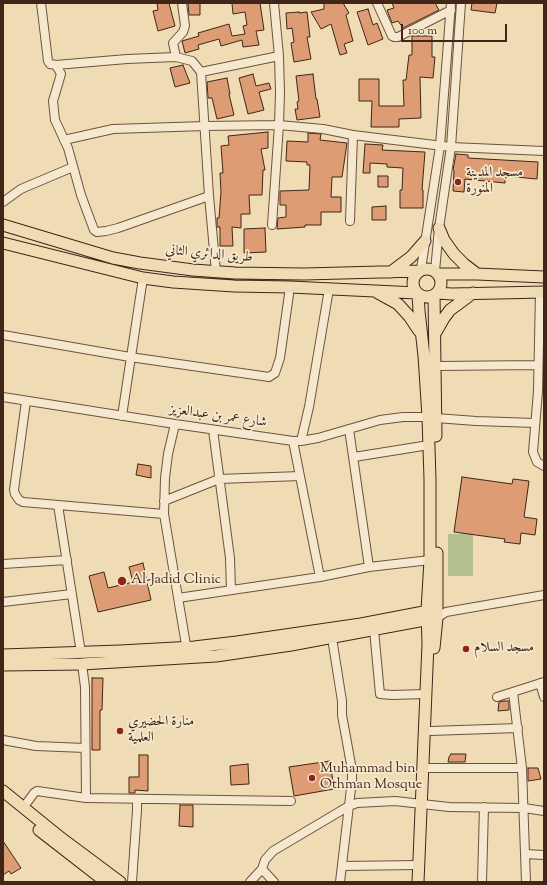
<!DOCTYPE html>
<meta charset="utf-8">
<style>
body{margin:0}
#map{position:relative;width:547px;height:885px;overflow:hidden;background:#efdcb4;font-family:"Sorts Mill Goudy",serif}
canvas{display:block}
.frame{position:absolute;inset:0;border:4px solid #402518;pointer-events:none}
.scale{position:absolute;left:401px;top:24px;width:106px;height:18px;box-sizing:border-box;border:2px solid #402518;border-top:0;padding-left:5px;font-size:12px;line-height:14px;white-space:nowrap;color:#402518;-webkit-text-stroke:3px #f5e8ce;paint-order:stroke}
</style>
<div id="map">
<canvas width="547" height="885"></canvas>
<div class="frame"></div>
<div class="scale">100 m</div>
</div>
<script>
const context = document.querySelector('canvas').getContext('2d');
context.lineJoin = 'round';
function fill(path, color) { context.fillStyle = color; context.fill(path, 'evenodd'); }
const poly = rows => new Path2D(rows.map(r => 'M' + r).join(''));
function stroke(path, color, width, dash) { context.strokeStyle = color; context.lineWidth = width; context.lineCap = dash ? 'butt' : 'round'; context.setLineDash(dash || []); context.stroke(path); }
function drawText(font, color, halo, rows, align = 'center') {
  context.font = font + ' "Sorts Mill Goudy",Amiri,serif'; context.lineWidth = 3.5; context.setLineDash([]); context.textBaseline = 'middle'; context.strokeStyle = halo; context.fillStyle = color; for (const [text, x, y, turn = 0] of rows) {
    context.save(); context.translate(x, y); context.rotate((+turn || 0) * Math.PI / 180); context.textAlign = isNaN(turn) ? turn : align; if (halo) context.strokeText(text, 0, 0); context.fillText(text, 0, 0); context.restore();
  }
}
fill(poly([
 [448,534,473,534,473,576,448,576]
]), '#b6c190');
const building = poly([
 [157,3,169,3,175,26,158,31,153,11,158,10,157,3],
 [188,3,200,3,200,15,189,15,188,3],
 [232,3,260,3,264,30,256,31,259,45,243,47,242,40,221,46,219,39,198,45,199,49,185,53,182,41,199,36,198,33,229,24,232,36,245,34,243,26,247,25,245,12,233,14,232,3],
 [324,3,343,3,349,13,346,15,353,41,344,44,347,53,340,55,331,24,321,29,311,12,324,9,324,3],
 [392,3,435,3,439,10,403,28,398,21,392,23,387,10,394,8,392,3],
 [472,3,497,3,495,13,471,10,472,3],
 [368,9,373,25,377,23,383,39,368,45,357,12,368,9],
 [299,12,299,13,307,12,310,37,307,37,311,59,294,62,291,43,294,42,292,28,287,29,286,13,299,12],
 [412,36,432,36,432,57,435,57,433,78,420,77,421,118,399,119,399,127,371,127,372,101,359,101,359,79,379,79,379,106,404,106,403,80,406,80,409,55,412,55,412,36],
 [183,65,190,83,175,87,170,68,183,65],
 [253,74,256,86,269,83,271,89,259,92,264,110,248,114,239,78,253,74],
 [313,74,316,99,317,99,320,117,297,120,295,109,298,109,297,102,299,101,296,76,313,74],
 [227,78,230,94,229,94,234,115,217,119,212,98,208,98,207,82,227,78],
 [268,132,268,148,261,149,265,170,263,170,262,195,249,195,250,214,241,214,241,228,232,227,233,246,220,246,220,227,217,227,217,218,219,218,221,192,220,173,223,173,221,146,229,145,228,136,268,132],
 [308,133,321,134,320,140,347,143,342,177,332,177,331,197,341,197,341,212,321,212,321,225,305,225,305,227,277,229,278,218,286,217,286,205,280,205,280,191,309,190,310,165,307,165,307,162,286,161,287,141,308,142,308,133],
 [365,144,383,145,382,150,425,152,422,190,423,190,423,208,400,208,400,190,402,190,403,168,387,167,387,164,370,163,370,173,363,173,365,144],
 [456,154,468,155,468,158,538,162,537,179,505,176,505,183,465,179,464,192,453,191,454,171,453,170,456,154],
 [378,176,388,176,388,187,378,187,378,176],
 [386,206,386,220,372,220,372,207,386,206],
 [265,228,266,252,244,253,244,229,265,228],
 [138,464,151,466,151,478,136,475,138,464],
 [462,477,512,484,513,479,529,481,524,517,537,519,535,535,521,533,520,544,504,542,505,539,454,532,462,477],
 [143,563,151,600,98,612,89,576,104,572,108,588,133,582,129,567,143,563],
 [92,678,103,678,102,710,100,710,100,750,92,750,92,678],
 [504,701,509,701,509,710,498,711,499,702,504,701],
 [451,754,466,754,465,762,448,762,449,757,451,754],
 [139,755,148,755,148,791,135,790,135,793,129,793,129,777,139,777,139,755],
 [330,761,334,789,294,796,289,767,330,761],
 [248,764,249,784,231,785,230,766,248,764],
 [528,768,538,768,541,779,528,781,528,768],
 [180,805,193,805,193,827,179,826,180,805],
 [3,841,21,868,11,874,9,871,3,875,3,841]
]);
fill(building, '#dd9c74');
stroke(building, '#402518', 1);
const minor = poly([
 [41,3,48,61,50,64,56,65,127,59,176,57,192,61,201,72,209,196,216,272],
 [377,3,392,36,394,37,398,37,451,10],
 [176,57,173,43,183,32,185,26,182,3],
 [56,65,61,74,53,101,55,120,68,148,81,195,94,230,97,232,106,231,118,228,209,196],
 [201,72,279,56],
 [64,140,113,129,205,126,279,125,323,129,353,135,451,147,544,151],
 [3,202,21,189,73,167],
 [350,221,353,135],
 [272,225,279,125,280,93,279,56,274,3],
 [421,269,440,146,451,3],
 [435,271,439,228,451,147,461,3],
 [540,292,538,391,533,452,537,462,544,466],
 [3,335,130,357,269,377,275,373,280,358,290,287],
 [436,366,538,365],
 [3,397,175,424,293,441,301,441,318,438,380,420,403,417,422,417,476,421,535,423],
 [26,401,14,490,15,494,19,500,23,502,164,514],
 [122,416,143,278],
 [175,424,168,454,165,478,164,514,187,651],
 [349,429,369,567],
 [213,430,230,558,231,590],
 [293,441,320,577],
 [301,441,309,407,329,289],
 [354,457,429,445],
 [164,501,219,479,300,476],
 [58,505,81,653],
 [3,564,67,560],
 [178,598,320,577,369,567,430,560],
 [3,602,72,594],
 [437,618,446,612,544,595],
 [374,630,380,694,392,695,425,694],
 [332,638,342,701,342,715,352,770,352,780,340,882],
 [82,664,85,687,86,798],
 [540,683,544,697],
 [513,692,522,768,526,882],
 [497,697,544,682],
 [430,731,518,728],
 [3,740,36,746,85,748],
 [429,768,522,768],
 [23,808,34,793,37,791,86,798,291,801],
 [525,854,544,855],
 [342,866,419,865],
 [262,869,274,882],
 [132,882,137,810,137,800],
 [250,882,262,869,265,860,273,851,349,806,357,803,395,801,449,807,524,808,544,811],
 [482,882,484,807]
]);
const major = poly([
 [3,225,113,258,140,263,193,270,235,273,304,274,419,271],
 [439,228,444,240,454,254,464,264,477,274],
 [3,243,143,278,173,282,234,286,290,287,417,293],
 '413 283a14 14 0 1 1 28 0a14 14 0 1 1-28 0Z',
 [391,272,411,257,425,241],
 [438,274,477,274,544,277],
 [378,293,398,304,409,316,419,331],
 [437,293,452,294,544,292],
 [418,294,419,311,424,356,428,417,430,479,430,560,427,610,428,644,418,882],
 [434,295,436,436],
 [436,332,444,318,450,310,473,293],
 [434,648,437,618,437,553],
 [3,655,120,651,194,647,237,642,361,624,434,610],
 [3,665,82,664,216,656,291,645,435,618],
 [3,791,61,838,120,882],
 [39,830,106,882]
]);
stroke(minor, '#6c533f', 10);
stroke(major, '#402518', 13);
stroke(minor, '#f5e8ce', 8);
stroke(major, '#efdcb4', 11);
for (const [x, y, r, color] of [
 [458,182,4,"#8f2418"],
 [122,581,5,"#8f2418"],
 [466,649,4,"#8f2418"],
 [120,731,4,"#8f2418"],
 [312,778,4,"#8f2418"]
]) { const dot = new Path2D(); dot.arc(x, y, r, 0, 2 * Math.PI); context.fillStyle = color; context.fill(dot); stroke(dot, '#f5e8ce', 1.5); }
drawText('14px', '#402518', '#f5e8ce', [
 ["مسجد المدينة",466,174],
 ["المنورة",466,190],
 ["Al-Jadid Clinic",131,581],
 ["مسجد السلام",474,649],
 ["منارة الحضيري",128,723],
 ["العلمية",128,739],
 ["Muhammad bin",320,770],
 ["Othman Mosque",320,786]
], 'left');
drawText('14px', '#402518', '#f5e8ce', [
 ["طريق الدائري الثاني",209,255,5],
 ["شارع عمر بن عبدالعزيز",218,417,8]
]);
</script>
